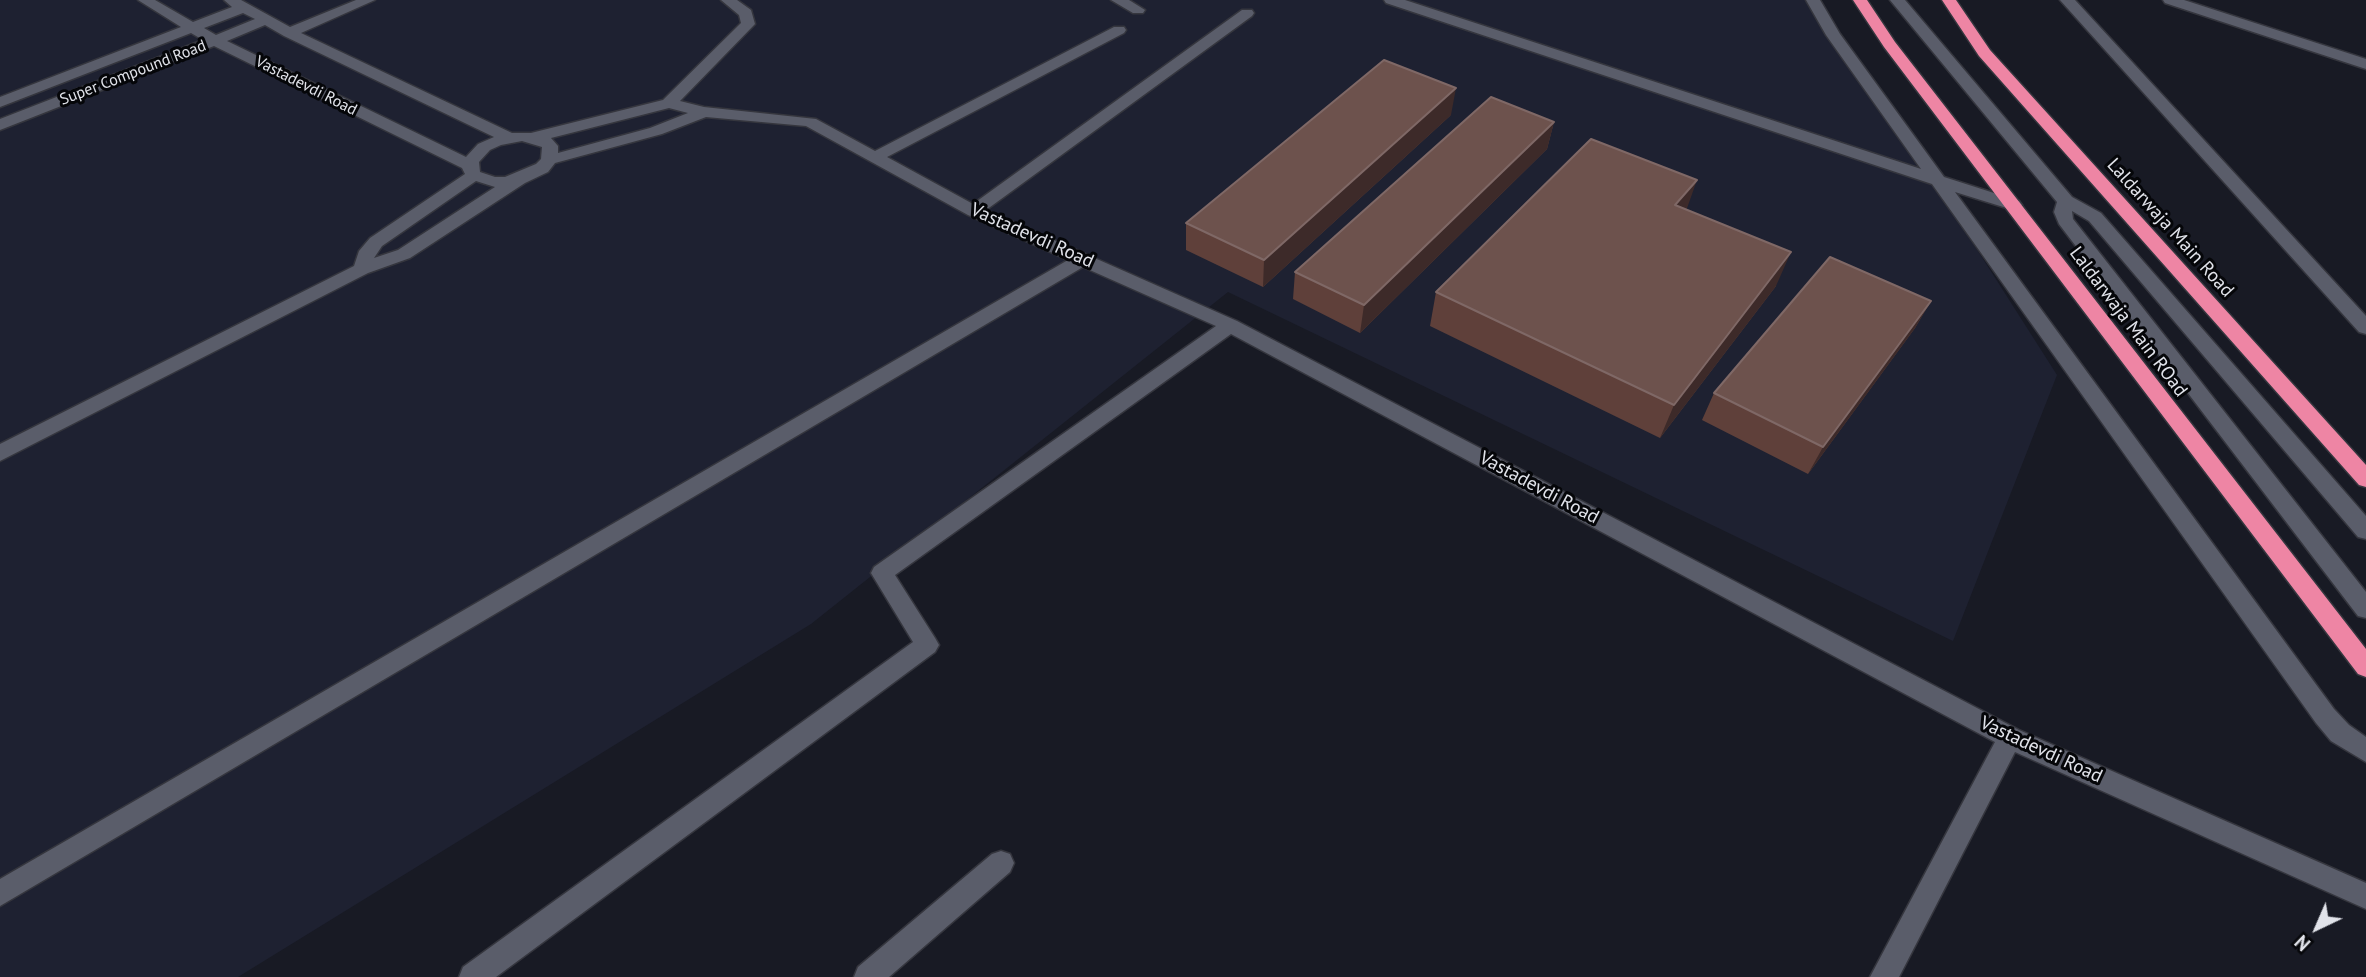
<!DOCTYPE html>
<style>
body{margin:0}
#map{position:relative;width:2366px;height:977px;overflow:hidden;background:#181a24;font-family:"PT Sans",sans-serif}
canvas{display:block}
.north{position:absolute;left:2282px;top:893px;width:70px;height:70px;-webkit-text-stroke:5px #050609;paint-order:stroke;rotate:224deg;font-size:19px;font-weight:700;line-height:28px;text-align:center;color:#e1e3ea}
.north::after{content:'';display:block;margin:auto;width:24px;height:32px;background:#e1e3ea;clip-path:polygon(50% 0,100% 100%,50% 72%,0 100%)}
</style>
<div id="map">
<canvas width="2366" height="977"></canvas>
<div class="north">N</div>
</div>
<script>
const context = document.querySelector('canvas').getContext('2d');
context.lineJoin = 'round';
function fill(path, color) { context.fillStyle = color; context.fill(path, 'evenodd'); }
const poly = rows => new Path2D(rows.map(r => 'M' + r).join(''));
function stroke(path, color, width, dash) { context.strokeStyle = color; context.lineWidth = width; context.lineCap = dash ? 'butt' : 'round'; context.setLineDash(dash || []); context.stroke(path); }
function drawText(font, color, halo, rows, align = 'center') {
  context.font = font + ' "PT Sans",sans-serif'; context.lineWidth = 6; context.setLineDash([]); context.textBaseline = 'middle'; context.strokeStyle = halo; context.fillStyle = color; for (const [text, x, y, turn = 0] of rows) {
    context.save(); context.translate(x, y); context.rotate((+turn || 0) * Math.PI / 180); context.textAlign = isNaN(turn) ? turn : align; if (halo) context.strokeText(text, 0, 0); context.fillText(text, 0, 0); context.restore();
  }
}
fill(poly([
 [0,0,1818,0,2057,375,1953,641,1228,292,811,624,238,977,0,977]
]), '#1e2131');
const minor = poly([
 [138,0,155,0,193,22,232,7,224,0,241,0,290,27,356,0,375,0,301,33,512,133,531,133,663,100,741,23,739,15,721,0,737,0,751,10,755,24,680,101,704,107,816,119,875,151,1114,27,1124,27,1126,30,1124,33,887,157,973,204,1242,10,1252,10,1254,13,1252,16,986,210,1237,321,2019,730,2366,883,2366,909,2015,752,1899,977,1870,977,1995,742,1231,334,895,575,935,638,939,645,935,652,496,977,459,977,463,967,913,642,871,573,874,567,1216,326,1083,267,0,906,0,879,1068,260,968,215,806,126,706,117,662,134,555,163,548,172,525,183,410,258,368,273,0,461,0,444,354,266,359,251,370,238,465,174,462,168,214,46,0,130,0,119,203,40,191,33,0,107,0,97,181,27,138,0],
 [243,13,255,19,216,35,204,28,243,13],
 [265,25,284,36,494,137,478,144,466,157,227,41,265,25],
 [669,108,688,113,650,128,558,153,558,146,551,138,669,108],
 [522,141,542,147,541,159,536,164,505,177,495,177,480,172,479,162,490,150,501,145,522,141],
 [476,181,495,187,398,250,374,258,382,246,476,181],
 [1111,0,1129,0,1145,10,1143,13,1133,13,1111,0],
 [1384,0,1405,0,1921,169,1826,35,1806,0,1820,0,1840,34,1944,177,2019,201,2022,205,2013,210,1955,192,2334,709,2349,725,2366,737,2366,762,2331,741,2316,723,1932,184,1386,3,1384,0],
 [1890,0,1905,0,2072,197,2101,213,2366,516,2366,539,2358,537,2089,221,2072,211,2073,219,2366,592,2366,618,2358,616,2059,224,2054,212,2057,202,1890,0],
 [2060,0,2075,0,2366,316,2366,334,2359,332,2060,0],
 [2163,0,2184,0,2366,59,2366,69,2165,3,2163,0],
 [1001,851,1010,854,1014,863,1010,872,889,977,854,977,858,967,992,854,1001,851]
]);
const highway = poly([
 [1853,0,1867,0,1895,42,2366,649,2366,677,2358,674,1884,47,1853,0],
 [1942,0,1956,0,1990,50,2366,465,2366,487,2359,485,1979,56,1942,0]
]);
stroke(minor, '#35363e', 3);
stroke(highway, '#35363e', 3);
fill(minor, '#5a5d6a');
fill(highway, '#ee85a4');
fill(poly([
 [1451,115,1263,287,1186,250,1186,223],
 [1554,122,1547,149,1360,333,1293,299,1295,272],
 [1686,210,1776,286,1660,438,1430,326,1436,292],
 [1931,301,1915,328,1808,474,1702,420,1714,393]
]), '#5f403a');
fill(poly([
 [1456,88,1451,115,1263,287,1264,260],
 [1554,122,1547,149,1360,333,1364,305],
 [1697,180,1685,214,1675,205],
 [1791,252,1776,286,1660,438,1674,405],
 [1931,301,1915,328,1808,474,1823,447]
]), '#3d2a29');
const building = poly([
 [1384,60,1456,88,1264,260,1186,223,1384,60],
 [1491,97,1554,122,1364,305,1295,272,1491,97],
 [1591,139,1697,180,1675,205,1791,252,1674,405,1436,292,1591,139],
 [1830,257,1931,301,1823,447,1714,393,1830,257]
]);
fill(building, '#6d524d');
stroke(building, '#7f6866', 2);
drawText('16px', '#e1e3ea', '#050609', [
 ["Super Compound Road",133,73,-21],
 ["Vastadevdi Road",306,86,27]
]);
drawText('19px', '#e1e3ea', '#050609', [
 ["Laldarwaja Main Road",2170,228,48],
 ["Vastadevdi Road",1032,236,24],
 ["Laldarwaja Main ROad",2128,322,53],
 ["Vastadevdi Road",1539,488,28],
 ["Vastadevdi Road",2041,750,25]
]);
</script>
